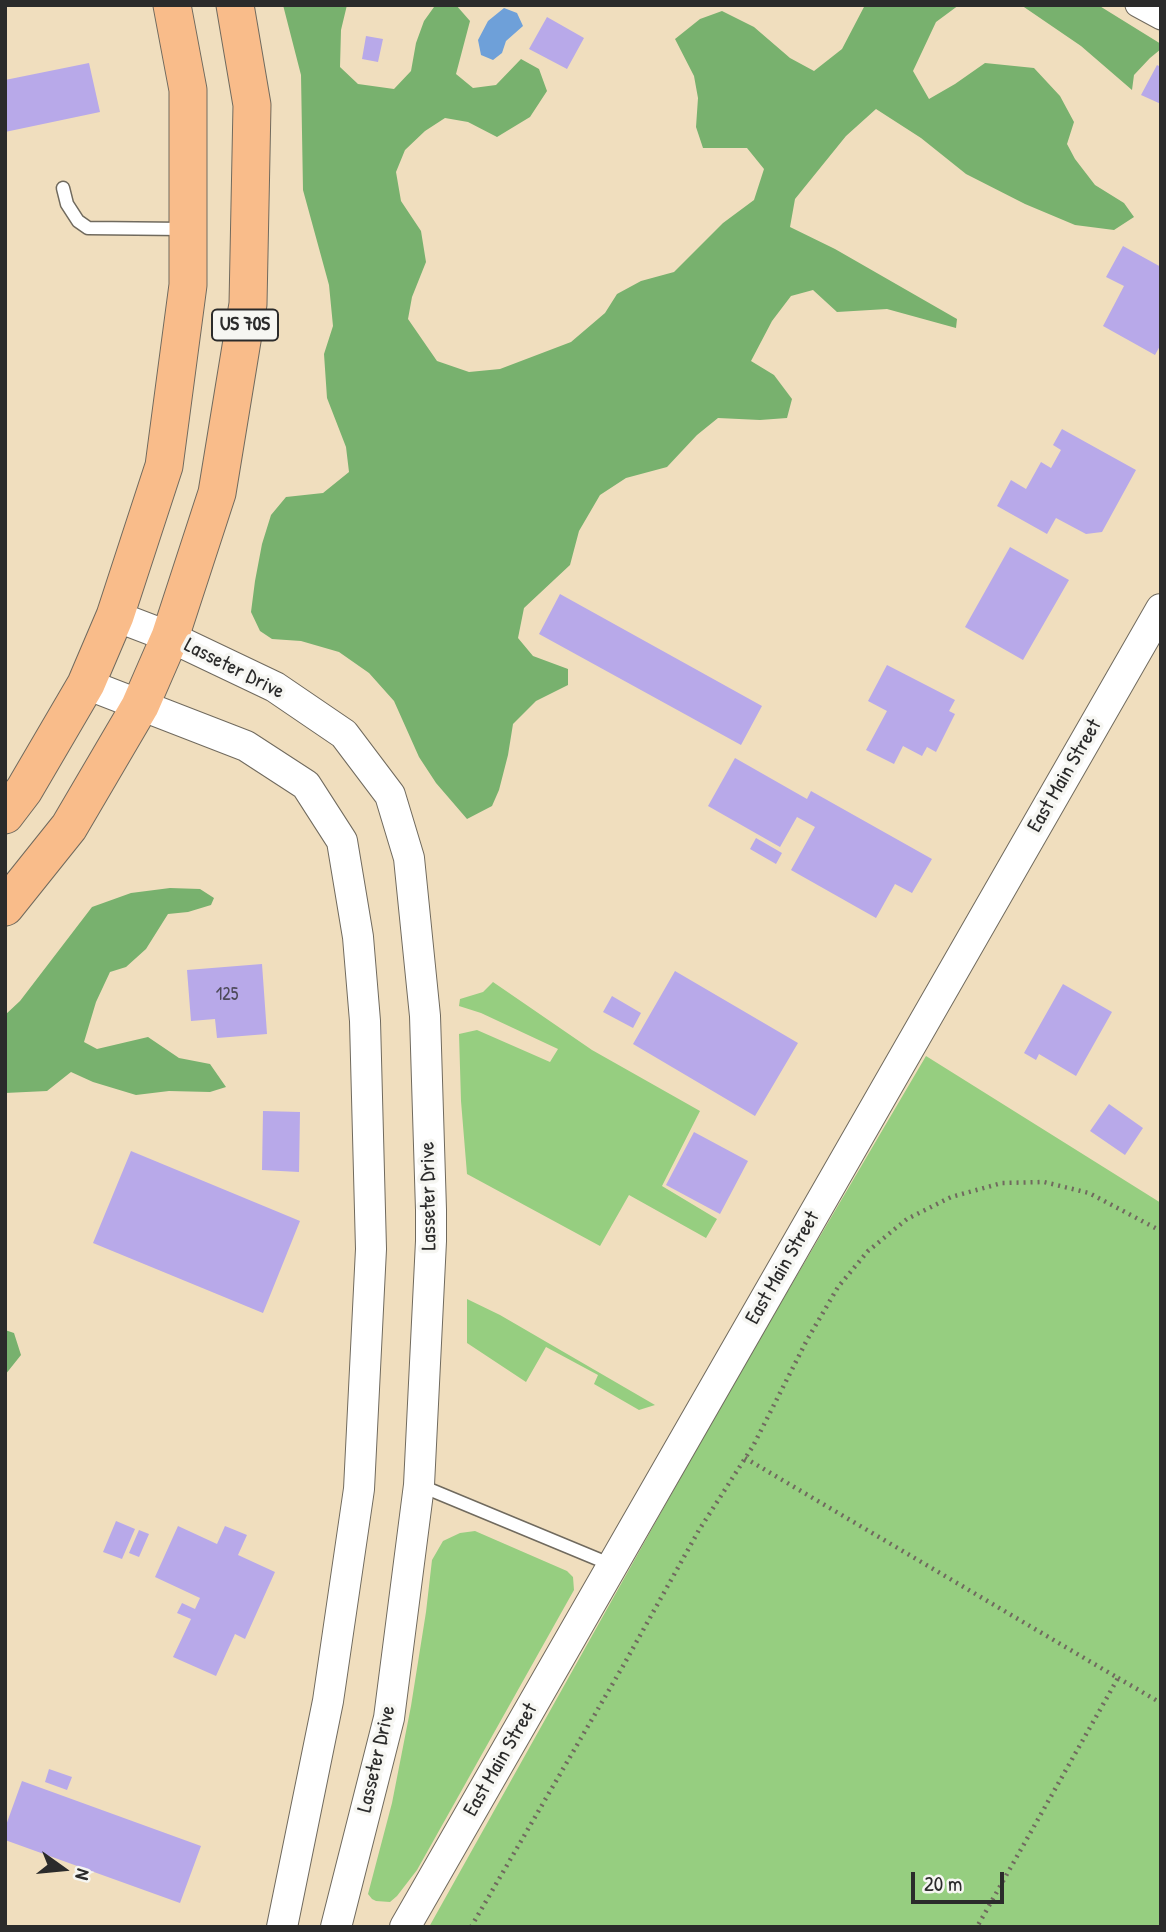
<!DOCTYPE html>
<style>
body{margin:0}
#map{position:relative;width:1166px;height:1932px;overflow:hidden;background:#f0debe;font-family:"Patrick Hand",sans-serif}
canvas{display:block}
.frame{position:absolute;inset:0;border:7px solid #2b2b2b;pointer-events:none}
.north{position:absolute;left:28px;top:1834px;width:70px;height:70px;-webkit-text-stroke:5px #f6f6f2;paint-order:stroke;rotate:105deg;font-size:19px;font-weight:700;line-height:28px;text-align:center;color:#2b2b2b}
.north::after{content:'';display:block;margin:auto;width:24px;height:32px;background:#2b2b2b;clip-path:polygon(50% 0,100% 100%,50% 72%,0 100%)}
.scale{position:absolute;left:911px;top:1872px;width:93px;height:32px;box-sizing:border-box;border:4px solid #2b2b2b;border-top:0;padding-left:9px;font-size:21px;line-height:24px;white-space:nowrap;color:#2b2b2b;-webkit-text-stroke:5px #f6f6f2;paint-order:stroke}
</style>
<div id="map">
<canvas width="1166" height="1932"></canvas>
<div class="frame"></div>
<div class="north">N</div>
<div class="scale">20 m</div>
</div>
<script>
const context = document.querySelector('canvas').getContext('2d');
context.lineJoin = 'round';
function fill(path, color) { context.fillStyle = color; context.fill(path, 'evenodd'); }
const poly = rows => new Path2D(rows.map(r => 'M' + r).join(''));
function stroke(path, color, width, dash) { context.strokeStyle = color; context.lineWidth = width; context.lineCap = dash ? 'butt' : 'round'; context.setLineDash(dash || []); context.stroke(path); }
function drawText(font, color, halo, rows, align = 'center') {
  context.font = font + ' "Patrick Hand",sans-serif'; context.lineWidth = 7; context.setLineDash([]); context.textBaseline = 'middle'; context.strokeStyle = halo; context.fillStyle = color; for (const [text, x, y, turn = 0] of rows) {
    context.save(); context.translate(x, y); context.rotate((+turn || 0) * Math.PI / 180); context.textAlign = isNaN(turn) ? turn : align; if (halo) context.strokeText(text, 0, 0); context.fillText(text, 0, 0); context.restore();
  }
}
fill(poly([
 [493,982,592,1050,700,1111,662,1186,717,1219,706,1238,629,1195,600,1246,467,1174,461,1101,459,1034,477,1030,550,1062,558,1049,481,1013,459,1006,460,999,483,992],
 [926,1056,1161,1203,1161,1927,429,1927,729,1391],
 [467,1299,500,1315,655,1405,639,1410,594,1384,598,1375,546,1347,526,1382,467,1343],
 [475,1531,567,1571,573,1577,574,1590,417,1870,397,1896,390,1902,376,1901,372,1899,368,1894,392,1803,411,1706,426,1612,432,1560,443,1541,460,1533]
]), '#96ce80');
fill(poly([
 [283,5,347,5,341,30,340,67,358,84,394,89,411,71,416,43,424,21,434,7,440,5,456,5,470,21,456,74,473,88,496,85,521,59,539,69,547,91,530,117,497,137,468,122,445,118,425,131,405,150,396,172,401,201,421,231,426,262,412,297,408,319,437,361,469,372,500,369,571,342,605,313,617,294,641,281,674,272,723,223,754,200,764,169,747,148,703,148,696,127,698,98,694,76,675,39,700,19,722,11,754,27,790,58,814,71,842,49,865,5,959,5,936,22,913,71,929,99,955,84,985,63,1034,68,1060,96,1074,122,1067,144,1075,159,1095,185,1124,203,1134,217,1114,230,1075,225,1025,204,966,174,921,138,876,109,846,136,795,199,790,227,835,249,957,319,956,328,887,309,837,312,813,290,791,296,772,321,751,361,774,375,792,399,787,418,760,420,718,418,697,435,667,467,626,478,600,495,579,531,570,565,524,608,518,638,533,656,568,669,568,685,536,701,513,724,508,755,499,790,492,806,467,819,436,783,419,757,394,701,369,673,339,652,301,641,272,639,260,631,251,612,255,581,262,544,271,515,286,497,323,493,349,472,346,447,327,398,324,354,333,326,329,285,303,190,301,75],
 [1021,5,1098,5,1161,44,1161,49,1150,58,1134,75,1132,90,1081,46],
 [170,888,200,889,214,898,211,905,188,912,168,914,146,949,126,967,110,972,96,1002,84,1042,97,1049,148,1037,179,1058,210,1064,226,1087,210,1092,169,1091,136,1095,93,1082,71,1072,47,1091,5,1093,5,1015,20,1001,92,907,131,893],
 [5,1330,14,1333,21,1355,5,1375]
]), '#78b16e');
fill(poly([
 [504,8,517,13,523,26,506,41,502,53,493,60,481,55,478,40,488,21]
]), '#6ea0d9');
fill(poly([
 [547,17,584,38,567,69,529,49],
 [366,36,383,39,378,62,362,59],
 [89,63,100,112,5,132,5,80],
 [1157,65,1161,67,1161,104,1141,95],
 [1123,246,1161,267,1161,344,1155,355,1103,326,1124,286,1106,277],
 [1062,429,1136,470,1102,532,1086,534,1056,518,1047,534,997,506,1011,480,1026,489,1041,462,1051,468,1061,450,1053,445],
 [1010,547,1069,580,1023,660,965,627],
 [560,594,762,706,741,745,539,634],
 [887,665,955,700,949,711,955,714,936,752,927,747,922,756,903,746,894,764,866,750,887,711,868,701],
 [735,758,807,799,811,791,932,859,912,893,895,884,876,918,791,870,815,827,797,817,780,847,708,806],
 [756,838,782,853,776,864,750,849],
 [262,964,267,1034,217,1038,215,1019,191,1021,187,970],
 [675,971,798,1043,755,1116,633,1044],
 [1063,984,1112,1012,1076,1076,1039,1054,1036,1060,1024,1053],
 [612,996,641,1013,633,1028,603,1012],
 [1109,1104,1143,1128,1125,1155,1090,1131],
 [263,1111,300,1112,299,1172,262,1170],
 [694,1132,748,1161,720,1214,666,1185],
 [131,1151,300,1221,263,1313,93,1243],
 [116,1521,135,1529,122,1559,103,1552],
 [178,1526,217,1544,225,1526,247,1535,238,1555,275,1572,245,1639,235,1634,216,1676,173,1657,191,1619,177,1613,182,1603,195,1609,200,1598,155,1577],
 [139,1530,149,1534,139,1557,129,1553],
 [49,1769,72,1777,67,1790,45,1782],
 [22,1781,201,1846,180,1903,5,1840,5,1828]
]), '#b8a9e9');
const service = poly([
 [63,188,67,204,78,221,88,228,184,229],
 [419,1485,612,1565]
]);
const minor = poly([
 [1137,5,1161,18]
]);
const tertiary = poly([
 [115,616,170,637,275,687,344,734,390,795,409,858,425,1016,431,1210,431,1241,419,1485,389,1718,336,1927],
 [86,684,246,746,306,785,342,841,358,937,365,1021,371,1249,359,1489,328,1701,282,1927],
 [405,1927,1161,609]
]);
const primary = poly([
 [5,815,24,790,86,684,115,616,164,466,188,285,188,90,172,5],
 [5,907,69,827,140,706,170,637,217,493,248,304,252,105,235,5]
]);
stroke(service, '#706a5e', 15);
stroke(minor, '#706a5e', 25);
stroke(tertiary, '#706a5e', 32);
stroke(primary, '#706a5e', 39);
stroke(poly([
 [745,1458,1118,1678,977,1927],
 [1118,1678,1161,1703],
 [471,1927,623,1666,699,1530,753,1446,807,1340,838,1287,868,1251,907,1219,951,1197,1002,1183,1044,1182,1089,1193,1161,1231]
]), '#706a5e', 4.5, [2, 5]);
stroke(service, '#fff', 12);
stroke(minor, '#fff', 23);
stroke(tertiary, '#fff', 30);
stroke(primary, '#f9bc8a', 37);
drawText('18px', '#4e4a5a', null, [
 ["125",227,995]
]);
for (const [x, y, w] of [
 [245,325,66]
]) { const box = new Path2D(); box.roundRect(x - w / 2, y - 15.5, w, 31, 5); context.fillStyle = '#f6f6f2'; context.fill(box); stroke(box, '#2b2b2b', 2); }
drawText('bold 19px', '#2b2b2b', null, [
 ["US 70S",245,325]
]);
drawText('21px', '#2b2b2b', '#f6f6f2', [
 ["Lasseter Drive",234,669,27],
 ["East Main Street",1065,776,-60],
 ["Lasseter Drive",429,1196,-91],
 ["East Main Street",783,1268,-60],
 ["Lasseter Drive",377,1759,-77],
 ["East Main Street",501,1760,-60]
]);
</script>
